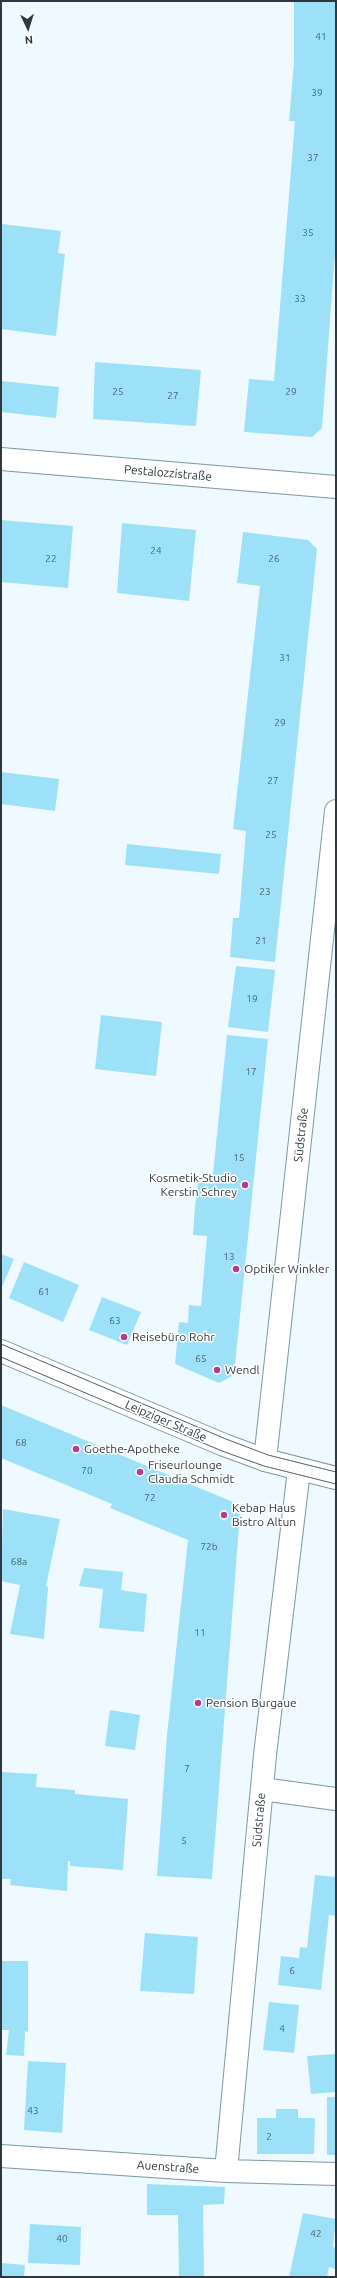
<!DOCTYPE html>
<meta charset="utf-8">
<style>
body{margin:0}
#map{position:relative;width:337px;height:2278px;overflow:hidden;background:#eefaff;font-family:Ubuntu,sans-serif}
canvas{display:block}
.frame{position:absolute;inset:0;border:2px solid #2d393d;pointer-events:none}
.north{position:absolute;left:8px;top:8px;width:40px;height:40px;-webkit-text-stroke:3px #fff;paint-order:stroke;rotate:176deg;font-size:11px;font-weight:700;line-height:16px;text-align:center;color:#2d393d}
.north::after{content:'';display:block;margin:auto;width:14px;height:18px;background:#2d393d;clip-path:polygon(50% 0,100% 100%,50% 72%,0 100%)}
</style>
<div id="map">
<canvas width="337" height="2278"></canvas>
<div class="frame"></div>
<div class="north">N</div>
</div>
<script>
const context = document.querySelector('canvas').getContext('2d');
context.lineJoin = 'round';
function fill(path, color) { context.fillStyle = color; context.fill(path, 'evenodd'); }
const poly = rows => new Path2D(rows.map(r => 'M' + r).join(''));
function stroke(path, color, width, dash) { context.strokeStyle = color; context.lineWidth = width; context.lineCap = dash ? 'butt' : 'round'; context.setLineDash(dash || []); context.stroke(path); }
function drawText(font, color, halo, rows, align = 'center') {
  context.font = font + ' Ubuntu,sans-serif'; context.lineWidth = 3; context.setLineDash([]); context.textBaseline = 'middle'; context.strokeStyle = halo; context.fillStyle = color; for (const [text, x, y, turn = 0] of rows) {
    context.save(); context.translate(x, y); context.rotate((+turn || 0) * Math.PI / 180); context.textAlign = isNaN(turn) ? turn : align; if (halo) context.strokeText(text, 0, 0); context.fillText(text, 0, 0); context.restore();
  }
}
fill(poly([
 [294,1,336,1,336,239,322,428,312,437,244,432,249,379,274,381,295,121,289,121,294,62],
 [2,224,61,231,58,253,65,254,56,336,1,329],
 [95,362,201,370,196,426,93,419],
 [1,381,59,387,56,418,1,412],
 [1,520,73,526,68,588,1,582],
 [122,523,196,530,189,601,117,593],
 [243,532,308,540,317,549,275,962,230,957,233,918,239,918,246,831,233,829,260,586,237,583],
 [1,772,59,779,55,811,1,804],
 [127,844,221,854,219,874,125,865],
 [236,966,275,970,268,1032,228,1027],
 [101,1015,162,1022,156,1076,95,1069],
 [227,1035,268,1039,234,1375,219,1383,175,1364,179,1322,188,1323,189,1305,201,1306,207,1236,193,1235,195,1206,198,1182,212,1184],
 [1,1254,14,1259,1,1289],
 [24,1262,79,1285,63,1322,9,1298],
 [102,1297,141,1312,127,1345,89,1330],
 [1,1405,233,1502,240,1513,212,1879,157,1876,167,1735,188,1540,110,1508,112,1504,1,1458],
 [3,1509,60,1519,46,1586,48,1587,44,1639,10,1634,20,1585,1,1581],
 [84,1568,123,1572,121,1590,147,1594,144,1632,99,1628,103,1589,79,1586],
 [110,1710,140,1715,135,1750,105,1746],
 [1,1772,37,1774,36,1787,75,1790,75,1794,128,1799,123,1870,70,1866,70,1861,68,1861,67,1891,10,1885,11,1879,1,1879],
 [315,1875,336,1877,336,1916,329,1915,321,1990,278,1985,281,1956,299,1958,300,1947,307,1948],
 [145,1933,198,1937,194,1994,140,1991],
 [1,1961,28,1961,28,2032,25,2031,24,2056,6,2055,9,2030,1,2030],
 [269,2002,299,2005,294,2053,263,2050],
 [336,2054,336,2092,311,2094,307,2056],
 [28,2061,66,2063,62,2133,24,2130],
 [327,2097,336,2097,336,2155,327,2155],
 [276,2109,298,2109,298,2118,315,2118,314,2154,257,2154,257,2118,276,2118],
 [147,2184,225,2187,224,2204,203,2205,204,2277,179,2277,178,2215,147,2215],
 [303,2213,336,2219,333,2247,336,2248,336,2269,329,2267,327,2277,289,2277],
 [30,2224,81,2227,80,2265,28,2263],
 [1,2263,25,2265,24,2277,1,2277]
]), '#9de1f8');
const street = poly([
 [1,459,336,487],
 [265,1460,336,811],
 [262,1789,336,1799],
 [1,2156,226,2171,336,2174],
 [226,2171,265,1755,299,1470]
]);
const secondary = poly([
 [1,1351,224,1445,265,1460,336,1478]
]);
stroke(street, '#7a97a1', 24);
stroke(secondary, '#7a97a1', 24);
stroke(street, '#fff', 22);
stroke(secondary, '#fff', 22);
stroke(poly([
 [1,1344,226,1439,268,1455,336,1472],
 [1,1357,222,1451,264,1466,336,1484]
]), '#515d61', 1);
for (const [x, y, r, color] of [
 [245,1185,4,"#b43b90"],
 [236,1269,4,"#b43b90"],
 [124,1337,4,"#b43b90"],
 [217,1370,4,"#b43b90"],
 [76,1449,4,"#b43b90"],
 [140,1472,4,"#b43b90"],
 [224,1515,4,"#b43b90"],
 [198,1703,4,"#b43b90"]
]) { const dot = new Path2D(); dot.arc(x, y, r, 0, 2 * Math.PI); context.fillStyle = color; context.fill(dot); stroke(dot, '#fff', 1.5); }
drawText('10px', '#49636c', null, [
 ["41",321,37],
 ["39",317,93],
 ["37",313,158],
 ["35",308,233],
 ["33",300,299],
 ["25",118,392],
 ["29",291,392],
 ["27",173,396],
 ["24",156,551],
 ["22",51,559],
 ["26",274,559],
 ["31",285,658],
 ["29",280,723],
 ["27",273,781],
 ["25",271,835],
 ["23",265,892],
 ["21",261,941],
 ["19",252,999],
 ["17",251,1072],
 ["15",239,1158],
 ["13",229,1257],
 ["61",44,1292],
 ["63",115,1321],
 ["65",201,1359],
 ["68",21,1443],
 ["70",87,1471],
 ["72",150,1498],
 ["72b",209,1547],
 ["68a",19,1562],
 ["11",200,1633],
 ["7",187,1769],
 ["5",184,1841],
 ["6",292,1971],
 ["4",282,2029],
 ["43",33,2111],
 ["2",269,2137],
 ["42",316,2234],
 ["40",62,2239]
]);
drawText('12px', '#2d393d', '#fff', [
 ["Pestalozzistraße",168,473,5],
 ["Südstraße",301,1135,-84],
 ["Leipziger Straße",166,1421,23],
 ["Südstraße",259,1820,-85],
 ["Auenstraße",168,2167,4]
]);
drawText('12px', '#2d393d', '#fff', [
 ["Kosmetik-Studio",237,1178,"right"],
 ["Kerstin Schrey",237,1192,"right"],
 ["Optiker Winkler",244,1269],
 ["Reisebüro Rohr",132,1337],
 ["Wendl",225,1370],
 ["Goethe-Apotheke",84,1449],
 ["Friseurlounge",148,1465],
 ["Claudia Schmidt",148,1479],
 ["Kebap Haus",232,1508],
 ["Bistro Altun",232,1522],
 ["Pension Burgaue",206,1703]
], 'left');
</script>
